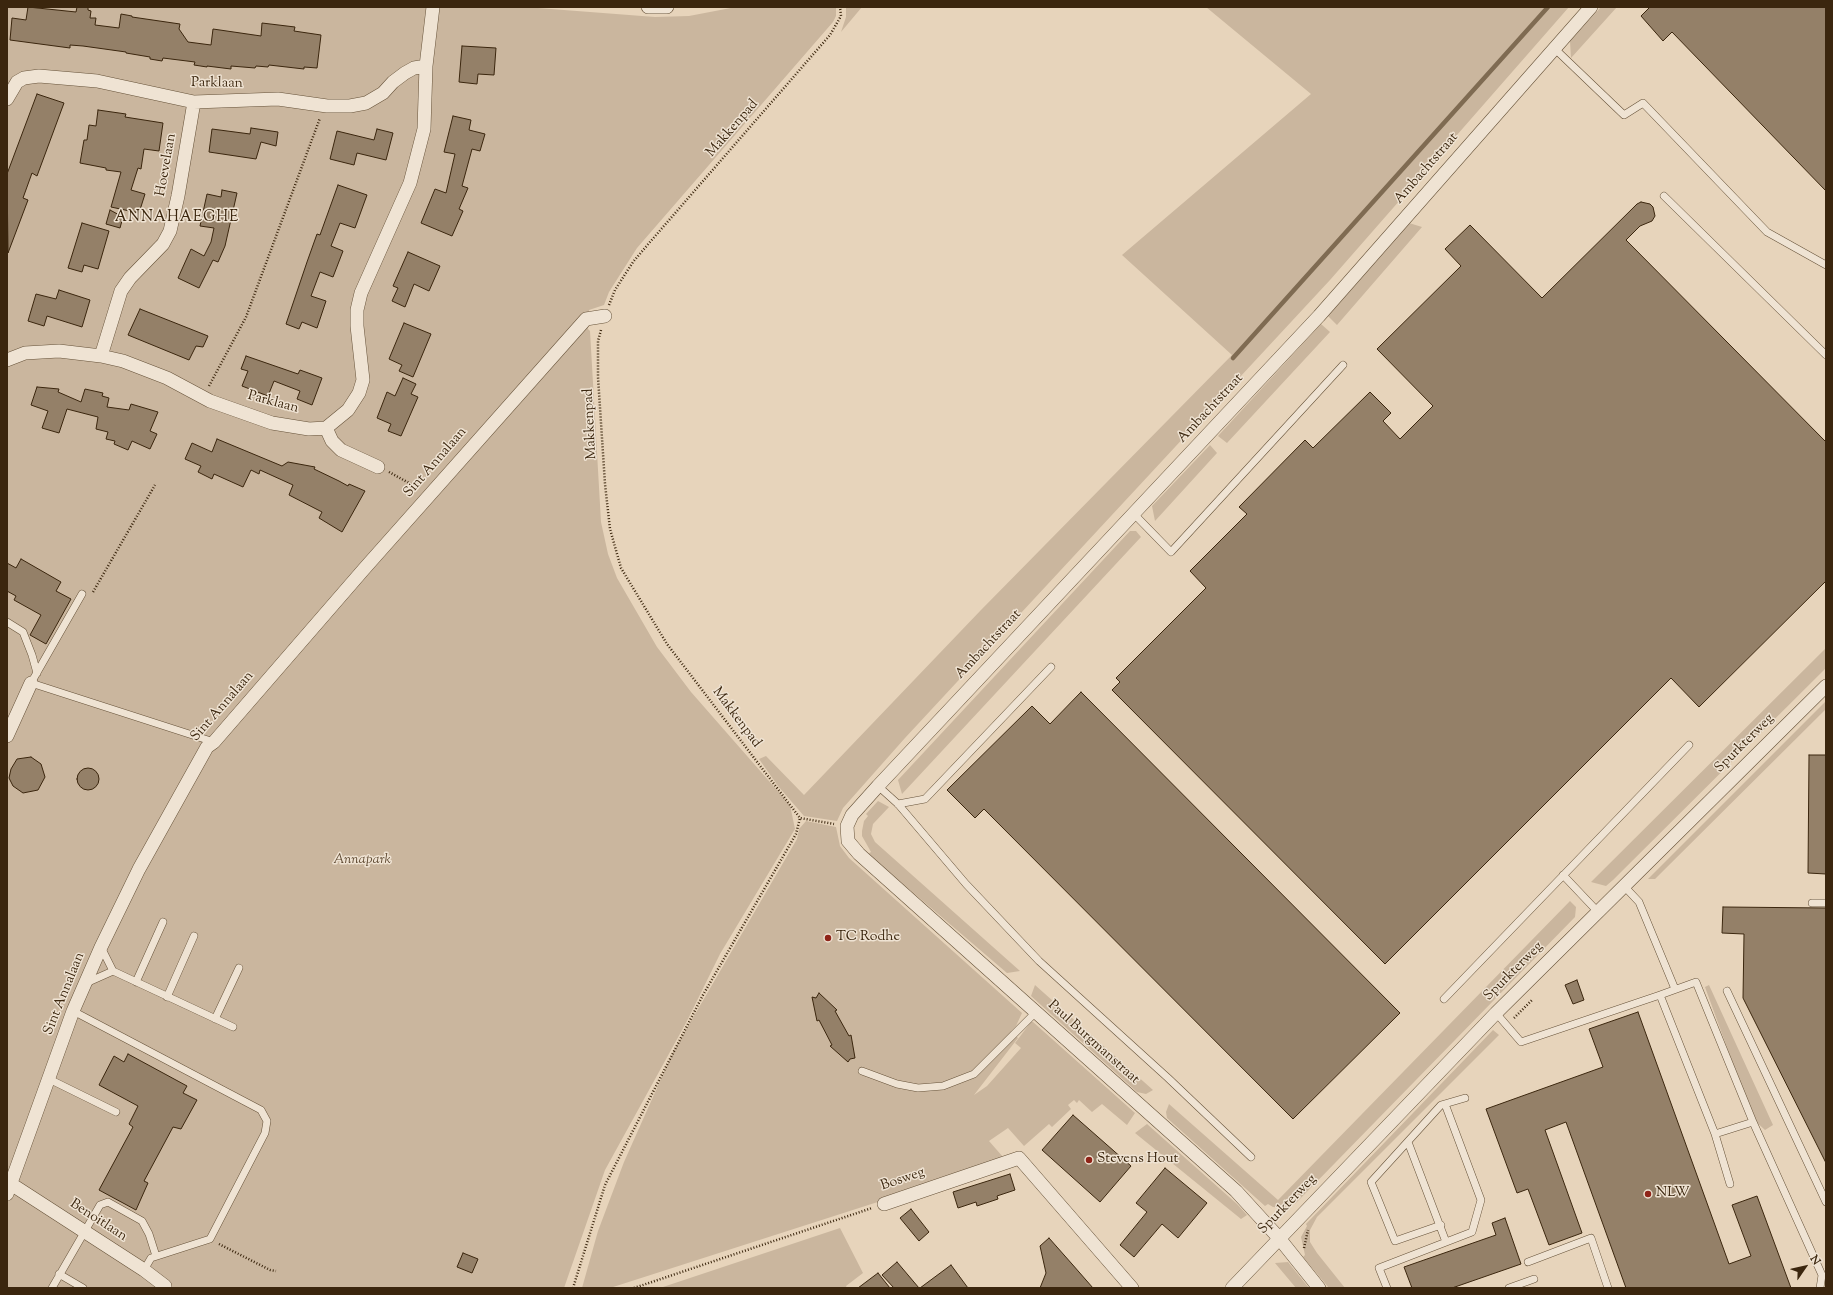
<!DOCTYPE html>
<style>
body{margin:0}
#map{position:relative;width:1833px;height:1295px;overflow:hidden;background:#e7d4bb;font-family:"Sorts Mill Goudy",serif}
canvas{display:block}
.frame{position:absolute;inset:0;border:8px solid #3b260e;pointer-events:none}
.north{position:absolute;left:1785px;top:1247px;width:40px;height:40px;-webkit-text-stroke:3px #efe3d3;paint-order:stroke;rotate:56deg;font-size:11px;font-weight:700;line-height:16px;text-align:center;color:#3b260e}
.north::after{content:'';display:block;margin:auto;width:14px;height:18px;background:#3b260e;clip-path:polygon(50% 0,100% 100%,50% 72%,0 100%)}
</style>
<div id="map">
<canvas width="1833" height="1295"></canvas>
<div class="frame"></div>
<div class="north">N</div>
</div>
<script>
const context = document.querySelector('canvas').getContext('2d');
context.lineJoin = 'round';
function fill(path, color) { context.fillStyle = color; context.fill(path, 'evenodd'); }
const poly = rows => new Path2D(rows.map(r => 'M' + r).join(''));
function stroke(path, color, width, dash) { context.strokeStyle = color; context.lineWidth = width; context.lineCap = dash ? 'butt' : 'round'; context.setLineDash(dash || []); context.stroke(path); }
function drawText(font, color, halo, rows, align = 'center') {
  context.font = font + ' "Sorts Mill Goudy",serif'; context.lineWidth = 3; context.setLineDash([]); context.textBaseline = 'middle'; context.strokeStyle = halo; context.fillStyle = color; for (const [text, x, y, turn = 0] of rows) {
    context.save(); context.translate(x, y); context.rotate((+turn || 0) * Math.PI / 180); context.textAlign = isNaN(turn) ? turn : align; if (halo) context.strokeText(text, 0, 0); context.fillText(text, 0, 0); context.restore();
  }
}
fill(poly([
 [7,7,525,7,655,17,689,16,736,7,836,7,836,16,833,22,637,248,609,292,604,305,589,310,588,329,590,331,601,522,608,554,617,578,657,647,691,692,790,805,795,829,720,954,687,1021,605,1170,564,1288,7,1288],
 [846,7,862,7,841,32,846,17],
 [1206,7,1569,7,1330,280,905,738,843,808,837,821,804,816,778,786,759,759,766,756,804,795,981,610,1232,355,1122,255,1311,94],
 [1601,7,1617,7,1571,58,1570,41],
 [1409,223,1422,227,1337,325,1328,316],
 [1321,324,1330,332,1227,443,1218,436],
 [1210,445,1217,453,1155,521,1152,506],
 [1130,531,1136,531,1141,537,902,794,898,780],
 [1826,648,1826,668,1613,880,1606,886,1591,882],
 [1826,701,1826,709,1655,879,1648,879],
 [878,801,889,807,873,824,871,834,875,842,1020,971,1007,973,868,854,871,852,862,836,862,831,864,821,868,816,866,814],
 [806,821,836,827,840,846,849,858,1022,1013,1016,1026,1011,1031,1018,1038,974,1095,987,1086,1021,1048,1015,1043,1031,1022,1033,1022,1135,1113,1127,1125,1102,1104,1092,1112,1079,1100,1077,1103,1074,1100,1068,1105,1071,1109,1052,1127,1049,1124,1024,1146,1008,1128,989,1141,1003,1157,940,1182,610,1288,582,1288,598,1231,624,1162,673,1052,797,839,799,829],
 [1570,901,1576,907,1575,917,1295,1204,1294,1202,1283,1208,1273,1207,1268,1204,1265,1206,1167,1118,1166,1112,1169,1104,1278,1200],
 [1035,985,1153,1090,1146,1094,1137,1092,1031,996],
 [1709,985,1773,1125,1765,1130,1753,1119,1705,987],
 [1493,1030,1499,1035,1317,1217,1310,1230,1310,1242,1317,1253,1345,1288,1329,1288,1303,1257,1305,1255,1301,1237,1307,1226,1306,1224],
 [1147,1124,1237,1204,1247,1215,1241,1219,1135,1133],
 [840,1228,863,1273,846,1286,847,1288,660,1288],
 [1288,1262,1309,1288,1296,1288,1275,1263]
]), '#cab69e');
stroke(poly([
 [1233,358,1548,7]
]), '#7f6b52', 4.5);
const building = poly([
 [28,7,76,12,77,7,88,7,88,10,91,11,90,18,96,18,95,25,119,28,121,14,132,16,132,17,180,24,179,29,188,42,211,45,213,29,261,36,262,23,295,27,294,31,321,35,317,68,304,67,304,69,269,65,268,67,256,66,255,68,231,66,231,69,207,66,207,67,194,65,195,62,163,58,162,61,150,59,150,57,126,53,126,52,83,46,70,45,70,48,10,40,12,18,26,20,28,7],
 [1650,7,1826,7,1826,191,1672,32,1663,41,1641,16,1650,7],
 [462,46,496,48,494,75,478,74,477,84,459,82,462,46],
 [37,94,64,103,37,176,32,173,23,198,28,200,8,253,7,174,37,94],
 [98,110,126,114,125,117,163,123,159,151,144,149,141,169,138,168,131,190,145,194,139,213,111,207,121,172,106,170,106,168,80,163,84,140,87,140,89,125,96,126,98,110],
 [453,116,471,120,469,130,485,134,480,151,472,149,462,186,468,188,459,209,463,211,452,236,421,223,435,189,446,193,455,154,444,152,453,116],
 [251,128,278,132,276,146,261,142,256,159,209,152,212,129,250,134,251,128],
 [377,129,393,133,386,160,357,153,354,165,330,159,337,131,374,140,377,129],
 [338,185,367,195,355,228,340,223,331,246,343,251,333,277,320,272,311,296,326,301,317,328,302,322,299,329,286,324,307,262,317,234,320,235,338,185],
 [222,190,237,193,225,246,218,262,213,260,199,288,178,278,191,249,204,256,211,242,214,228,200,226,207,194,221,197,222,190],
 [1641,202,1650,204,1653,207,1655,216,1652,221,1640,226,1626,240,1826,442,1826,581,1699,707,1671,678,1385,964,1112,690,1120,682,1116,678,1206,588,1190,571,1247,514,1239,507,1305,440,1313,448,1370,392,1391,413,1383,421,1400,439,1433,406,1377,349,1461,266,1445,249,1470,225,1542,298,1637,204,1641,202],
 [110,210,123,217,120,228,106,224,110,210],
 [82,223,109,231,98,269,84,265,82,272,68,268,82,223],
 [408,252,440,266,429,291,414,284,405,307,392,301,398,288,393,286,408,252],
 [59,290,90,300,82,327,47,316,44,326,28,321,36,294,56,299,59,290],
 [140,309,208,336,203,347,196,346,189,360,128,335,140,309],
 [404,323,431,334,413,377,399,371,402,365,389,359,404,323],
 [246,356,298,374,300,370,322,378,312,405,297,399,300,391,274,381,268,396,242,386,248,371,241,369,246,356],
 [403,378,416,384,411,394,418,397,401,436,388,431,391,424,377,418,387,392,395,396,403,378],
 [37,387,59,389,58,392,81,402,85,389,103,393,102,396,109,398,107,407,129,410,131,404,158,412,150,431,157,434,150,449,132,441,128,450,114,444,115,441,106,439,108,432,96,429,98,417,67,409,59,433,42,428,48,411,31,405,37,387],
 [217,439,282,466,288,462,315,467,314,469,339,481,348,486,349,484,365,491,342,532,319,518,322,512,289,495,293,485,260,470,259,474,251,470,243,487,214,474,212,479,198,472,201,466,185,459,192,443,212,452,217,439],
 [21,559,61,582,56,591,71,599,46,644,30,635,41,615,14,600,16,596,7,591,7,563,16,568,21,559],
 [1081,692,1400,1013,1293,1119,984,809,975,818,947,790,1032,706,1050,724,1081,692],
 [1809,755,1826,755,1826,874,1808,873,1809,755],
 [31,757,41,764,45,777,38,790,23,793,13,786,9,778,11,769,17,759,31,757],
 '77 779a11 11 0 1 1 22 0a11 11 0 1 1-22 0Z',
 [1723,907,1826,908,1826,1163,1743,998,1744,934,1722,933,1723,907],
 [1577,980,1584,1000,1573,1004,1565,985,1577,980],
 [819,993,837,1010,835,1011,849,1036,851,1035,855,1058,850,1059,848,1062,830,1046,832,1045,819,1020,817,1021,812,997,816,998,819,993],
 [1638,1012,1729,1264,1751,1256,1732,1205,1757,1196,1791,1288,1626,1288,1566,1122,1545,1130,1582,1233,1549,1245,1528,1189,1517,1193,1486,1109,1603,1067,1589,1029,1638,1012],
 [128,1054,187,1086,183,1093,197,1100,181,1129,173,1127,144,1181,148,1183,136,1210,99,1190,133,1127,129,1124,138,1106,99,1085,114,1056,124,1062,128,1054],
 [1073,1115,1131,1166,1100,1202,1042,1150,1073,1115],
 [1165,1168,1207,1203,1178,1238,1162,1224,1134,1257,1120,1245,1147,1212,1136,1203,1165,1168],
 [1010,1174,1015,1190,997,1196,998,1199,977,1206,976,1202,958,1208,953,1192,1010,1174],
 [911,1209,929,1232,919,1241,900,1218,911,1209],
 [1505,1218,1521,1264,1452,1288,1412,1288,1404,1267,1496,1235,1492,1223,1505,1218],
 [1049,1238,1072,1264,1093,1288,1040,1288,1046,1273,1040,1246,1049,1238],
 [463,1253,478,1259,472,1273,457,1267,463,1253],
 [897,1262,919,1288,894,1288,882,1275,897,1262],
 [951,1265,968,1288,920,1288,951,1265],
 [878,1273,890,1288,858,1288,878,1273]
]);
fill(building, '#948068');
stroke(building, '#3b260e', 1);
const service = poly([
 [1554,48,1624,115,1643,103,1767,232,1826,265],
 [1664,196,1826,355],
 [1134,514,1171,552,1343,365],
 [82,594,31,683,214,742],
 [7,622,23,632,32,655,37,673],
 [878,786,898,804,966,884,1039,961,1168,1078,1251,1157],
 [898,804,925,799,1051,667],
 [1563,875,1598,912],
 [1624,886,1639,902,1675,989],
 [1812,903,1826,903],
 [101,947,113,971,233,1027],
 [136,982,163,922],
 [86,983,113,971],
 [1727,991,1826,1202],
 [1660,995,1696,982,1753,1122],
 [167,997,194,936],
 [1444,999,1689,745],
 [73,1011,261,1110,267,1121,265,1133,210,1239,151,1258,144,1270],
 [1496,1013,1521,1042,1660,995,1715,1134,1730,1184],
 [215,1019,239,968],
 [862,1071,897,1084,918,1088,943,1086,974,1074,1035,1013],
 [49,1079,116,1112],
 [1715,1134,1753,1122,1822,1275,1820,1288],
 [1408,1142,1446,1242],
 [1441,1225,1395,1241,1371,1182,1441,1105,1465,1098],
 [1528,1262,1591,1238,1608,1288],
 [59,1274,83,1288],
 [52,1288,100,1205,108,1202,142,1221,149,1234,156,1256],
 [1387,1288,1379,1268,1472,1232,1481,1200,1445,1104],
 [1509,1288,1534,1279]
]);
const minor = poly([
 [648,7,667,7],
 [7,99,17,82,24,78,39,76,97,81,194,102,278,99,327,106,350,106,366,103,383,93,393,82,405,73,414,68,426,66],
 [101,356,121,291,130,278,163,244,170,231,178,196,194,102],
 [7,360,25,353,59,351,101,356,123,361,167,378,210,401,272,423,309,429,326,428,348,410,359,393,363,380,357,326,357,310,361,293,410,183,424,129,426,66,433,7],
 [326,428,332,441,341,450,378,467],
 [7,736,31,683],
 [11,1184,144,1270,165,1286,165,1288],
 [7,1194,73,1011,101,947,139,869,207,747,214,742,364,569,586,319,605,316],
 [884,1204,1019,1158,1132,1288],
 [1232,1288,1496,1013,1826,686],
 [1319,1288,1279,1238,1236,1191,859,854,848,841,847,826,852,815,878,786,1319,316,1591,7]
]);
stroke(service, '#665239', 8);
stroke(minor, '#665239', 14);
stroke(poly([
 [609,305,615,290,633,262,650,242,830,35,841,16,840,7],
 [601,330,598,341,598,377,605,484,610,529,621,568,667,644,800,818,834,824],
 [209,386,246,317,320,118],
 [389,472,418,488],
 [93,592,155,485],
 [1514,1018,1533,999],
 [219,1244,270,1270,276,1271],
 [1304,1248,1308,1230],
 [573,1288,605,1185,703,995,796,834,800,818],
 [634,1288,872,1208]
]), '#3b260e', 2.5, [1, 2]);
stroke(service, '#efe3d3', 7);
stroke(minor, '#efe3d3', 13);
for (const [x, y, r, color] of [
 [828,938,4,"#8f2418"],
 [1089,1160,4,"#8f2418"],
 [1648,1194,4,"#8f2418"]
]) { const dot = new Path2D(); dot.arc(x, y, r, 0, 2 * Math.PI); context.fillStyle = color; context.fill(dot); stroke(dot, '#efe3d3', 1.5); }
drawText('14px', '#3b260e', '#efe3d3', [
 ["Parklaan",217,84,1],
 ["Makkenpad",733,129,-49],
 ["Hoevelaan",167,165,-80],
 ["Ambachtstraat",1427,169,-49],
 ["Parklaan",273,403,15],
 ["Ambachtstraat",1211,409,-47],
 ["Makkenpad",591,424,-93],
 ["Sint Annalaan",436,463,-49],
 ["Ambachtstraat",989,645,-47],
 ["Sint Annalaan",223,707,-49],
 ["Makkenpad",736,718,53],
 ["Spurkterweg",1745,744,-45],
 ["Spurkterweg",1514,972,-45],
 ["Sint Annalaan",65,994,-68],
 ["Paul Burgmanstraat",1093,1043,42],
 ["Bosweg",903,1180,-19],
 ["Spurkterweg",1288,1205,-46],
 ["Benoitlaan",98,1221,33]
]);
drawText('italic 14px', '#5f4a32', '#efe3d3', [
 ["Annapark",362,861]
]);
drawText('14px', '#3b260e', '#efe3d3', [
 ["TC Rodhe",836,938],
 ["Stevens Hout",1097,1160],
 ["NLW",1656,1194]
], 'left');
context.letterSpacing = '1px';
drawText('15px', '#3b260e', '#efe3d3', [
 ["ANNAHAEGHE",177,218]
]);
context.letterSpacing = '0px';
</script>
